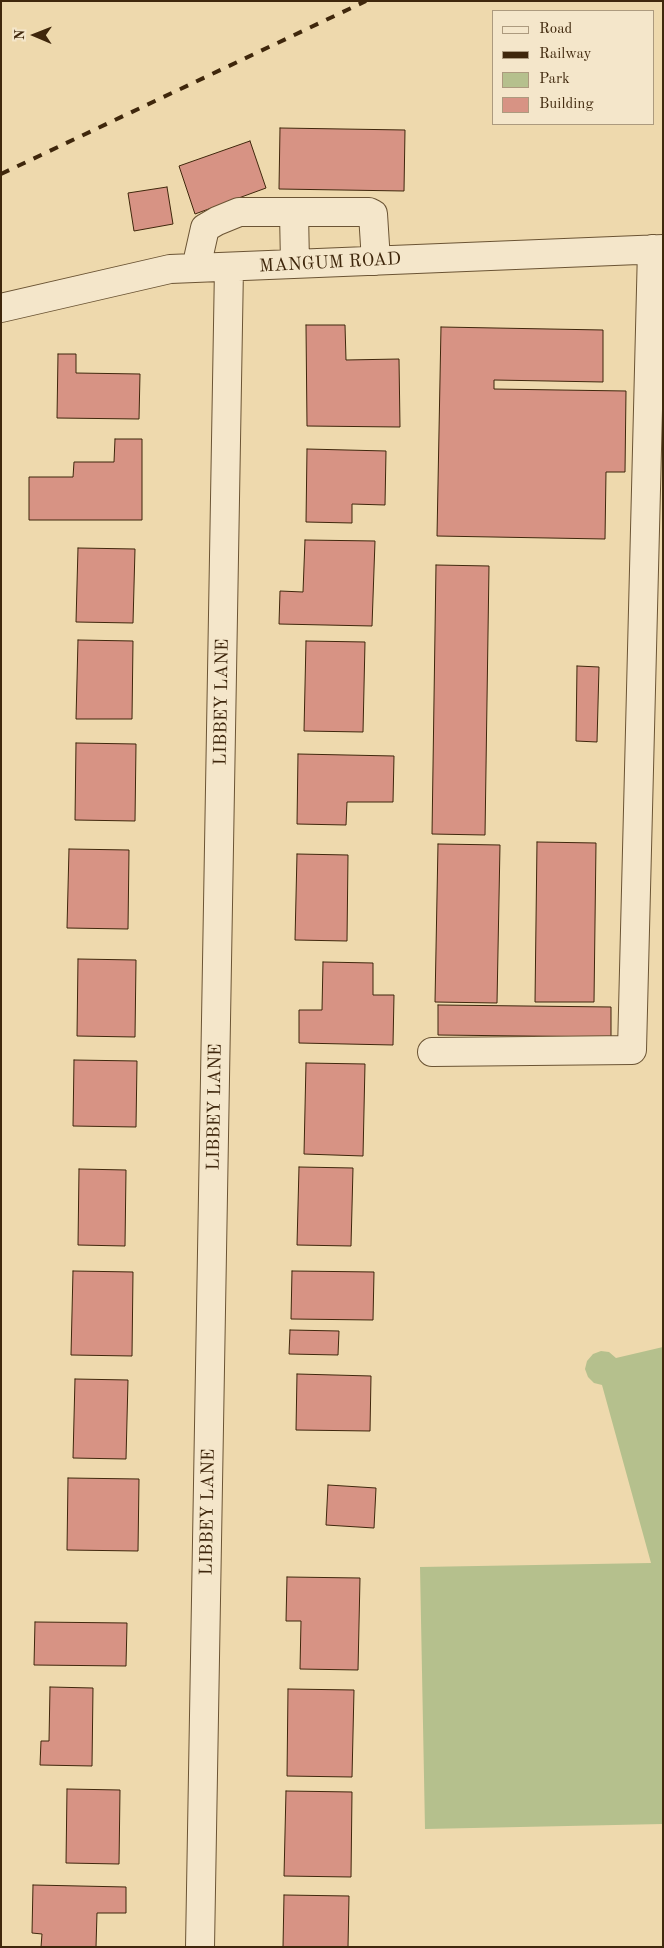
<!DOCTYPE html>
<style>
body{margin:0}
#map{position:relative;width:664px;height:1948px;overflow:hidden;background:#eed9ad;font-family:"Old Standard TT",serif}
canvas{display:block}
.frame{position:absolute;inset:0;border:2px solid #3f270c;pointer-events:none}
.legend{position:absolute;left:492px;top:10px;width:162px;height:115px;box-sizing:border-box;background:#f4e6ca;border:1px solid #ac9a7e;margin:0;padding:6px 9px;list-style:none;font-size:15px;color:#3f270c}
.legend li{display:flex;align-items:center;gap:10px;height:25px}
.legend b{width:25px;border:1px solid #ac9a7e}
.north{position:absolute;left:10px;top:10px;width:50px;height:50px;-webkit-text-stroke:4px #f4e6ca;paint-order:stroke;rotate:271deg;font-size:14px;font-weight:700;line-height:20px;text-align:center;color:#3f270c}
.north::after{content:'';display:block;margin:auto;width:18px;height:22px;background:#3f270c;clip-path:polygon(50% 0,100% 100%,50% 72%,0 100%)}
</style>
<div id="map">
<canvas width="664" height="1948"></canvas>
<div class="frame"></div>
<ul class="legend">
<li><b style="height:6px;background:#f4e6ca"></b>Road</li>
<li><b style="height:6px;background:#3f270c"></b>Railway</li>
<li><b style="height:14px;background:#b5c08d"></b>Park</li>
<li><b style="height:14px;background:#d79384"></b>Building</li>
</ul>
<div class="north">N</div>
</div>
<script>
const context = document.querySelector('canvas').getContext('2d');
context.lineJoin = 'round';
function fill(path, color) { context.fillStyle = color; context.fill(path, 'evenodd'); }
const poly = rows => new Path2D(rows.map(r => 'M' + r).join(''));
function stroke(path, color, width, dash) { context.strokeStyle = color; context.lineWidth = width; context.lineCap = dash ? 'butt' : 'round'; context.setLineDash(dash || []); context.stroke(path); }
function drawText(font, color, halo, rows, align = 'center') {
  context.font = font + ' "Old Standard TT",serif'; context.lineWidth = 4; context.setLineDash([]); context.textBaseline = 'middle'; context.strokeStyle = halo; context.fillStyle = color; for (const [text, x, y, turn = 0] of rows) {
    context.save(); context.translate(x, y); context.rotate((+turn || 0) * Math.PI / 180); context.textAlign = isNaN(turn) ? turn : align; if (halo) context.strokeText(text, 0, 0); context.fillText(text, 0, 0); context.restore();
  }
}
fill(poly([
 [663,1347,663,1824,425,1829,420,1567,651,1563,602,1385,594,1383,588,1377,585,1369,587,1361,593,1354,601,1351,609,1352,616,1358]
]), '#b5c08d');
const building = poly([
 [280,128,405,130,404,191,279,189,280,128],
 [250,141,266,188,195,214,179,166,250,141],
 [167,187,173,224,134,231,128,193,167,187],
 [306,325,345,325,346,360,399,359,400,427,307,426,306,325],
 [441,327,603,330,603,382,494,380,494,389,626,391,625,472,606,472,605,539,437,536,441,327],
 [58,354,76,354,76,373,140,374,139,419,57,418,58,354],
 [115,439,142,439,142,520,29,520,29,477,73,477,74,462,114,462,115,439],
 [307,449,386,451,385,505,352,504,352,523,306,522,307,449],
 [305,540,375,541,372,626,279,624,280,591,303,592,305,540],
 [78,548,135,549,133,623,76,622,78,548],
 [436,565,489,566,485,835,432,834,436,565],
 [78,640,133,641,132,719,76,719,78,640],
 [306,641,365,642,363,732,304,731,306,641],
 [577,666,599,667,597,742,576,741,577,666],
 [76,743,136,744,135,821,75,820,76,743],
 [298,754,394,756,393,802,347,802,346,825,297,824,298,754],
 [537,842,596,843,594,1002,535,1002,537,842],
 [438,844,500,845,497,1003,435,1002,438,844],
 [69,849,129,850,128,929,67,928,69,849],
 [297,854,348,855,347,941,295,940,297,854],
 [78,959,136,960,135,1037,77,1036,78,959],
 [323,962,373,963,373,995,394,995,393,1045,299,1043,299,1010,322,1010,323,962],
 [438,1005,611,1007,611,1037,438,1035,438,1005],
 [74,1060,137,1061,136,1127,73,1126,74,1060],
 [306,1063,365,1064,363,1156,304,1154,306,1063],
 [299,1167,353,1168,351,1246,297,1245,299,1167],
 [79,1169,126,1170,125,1246,78,1245,79,1169],
 [73,1271,133,1272,132,1356,71,1355,73,1271],
 [292,1271,374,1272,373,1320,291,1319,292,1271],
 [290,1330,339,1331,338,1355,289,1354,290,1330],
 [297,1374,371,1376,370,1431,296,1430,297,1374],
 [75,1379,128,1380,126,1459,73,1458,75,1379],
 [68,1478,139,1479,138,1551,67,1550,68,1478],
 [328,1485,376,1488,374,1528,326,1525,328,1485],
 [287,1577,360,1578,358,1670,300,1669,301,1621,286,1621,287,1577],
 [35,1622,127,1623,126,1666,34,1665,35,1622],
 [50,1687,93,1688,92,1766,40,1765,41,1741,49,1741,50,1687],
 [288,1689,354,1690,352,1777,287,1776,288,1689],
 [67,1789,120,1790,119,1864,66,1863,67,1789],
 [286,1791,352,1792,351,1877,284,1876,286,1791],
 [33,1885,126,1887,126,1913,97,1913,96,1947,41,1947,42,1934,32,1933,33,1885],
 [284,1895,349,1896,348,1947,283,1947,284,1895]
]);
fill(building, '#d79384');
stroke(building, '#3f270c', 1);
const minor = poly([
 [294,212,295,264],
 [196,268,205,228,217,221,239,212,369,212,373,214,376,261],
 [1,308,170,269,663,249],
 [432,1052,632,1050,652,249],
 [200,1947,229,267]
]);
stroke(minor, '#6b5434', 30);
stroke(minor, '#f4e6ca', 28);
stroke(poly([
 [1,174,366,1]
]), '#3f270c', 4, [9, 9]);
drawText('18px', '#3f270c', '#f4e6ca', [
 ["MANGUM ROAD",330,263,-3],
 ["LIBBEY LANE",222,702,-89],
 ["LIBBEY LANE",215,1107,-89],
 ["LIBBEY LANE",208,1512,-89]
]);
</script>
